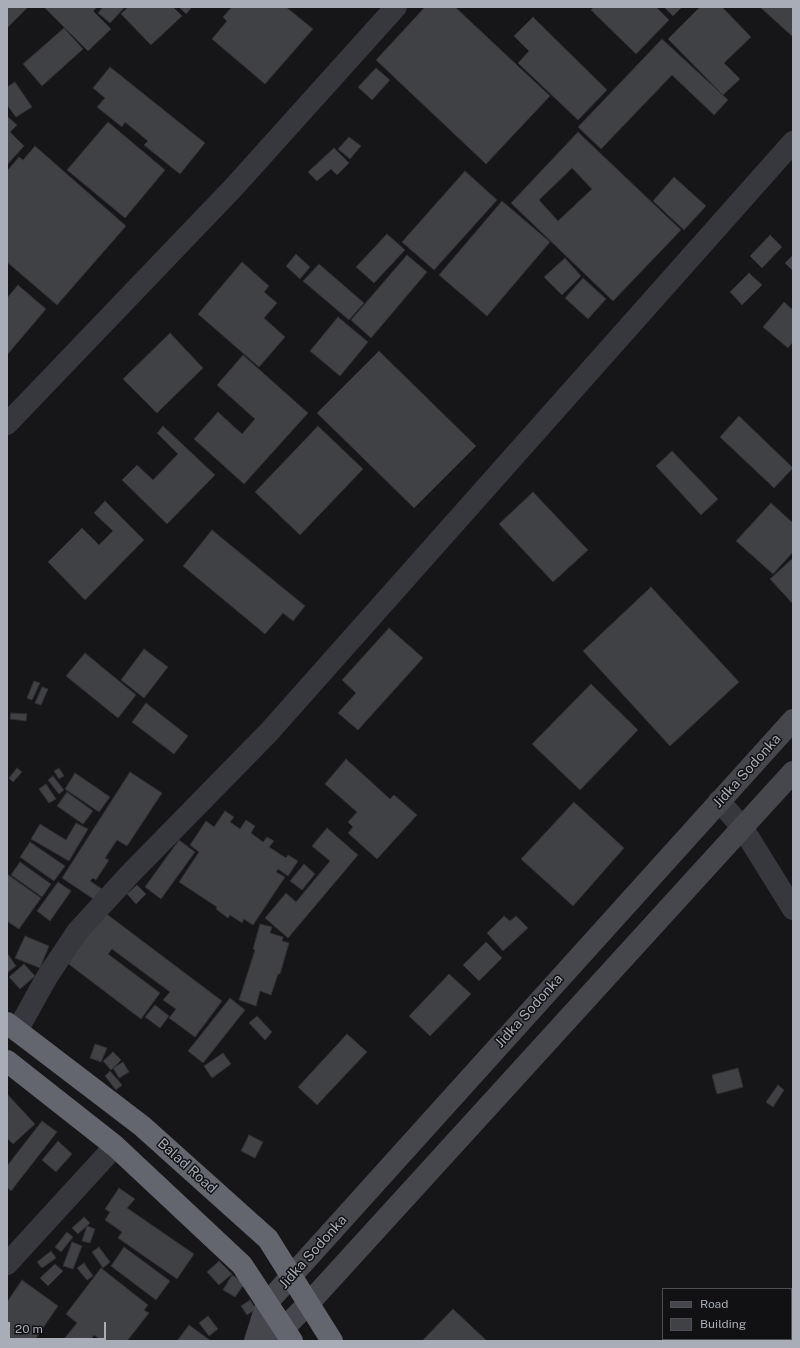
<!DOCTYPE html>
<style>
body{margin:0}
#map{position:relative;width:800px;height:1348px;overflow:hidden;background:#161618;font-family:"Public Sans",sans-serif}
canvas{display:block}
.frame{position:absolute;inset:0;border:8px solid #a8adb8;pointer-events:none}
.legend{position:absolute;left:662px;top:1288px;width:130px;height:52px;box-sizing:border-box;background:#111113;border:1px solid #4d4f55;margin:0;padding:5px 7px;list-style:none;font-size:12px;color:#a8adb8}
.legend li{display:flex;align-items:center;gap:8px;height:20px}
.legend b{width:20px;border:1px solid #4d4f55}
.scale{position:absolute;left:8px;top:1322px;width:98px;height:18px;box-sizing:border-box;border:2px solid #a8adb8;border-top:0;padding-left:5px;font-size:12px;line-height:14px;white-space:nowrap;color:#a8adb8;-webkit-text-stroke:3px #111113;paint-order:stroke}
</style>
<div id="map">
<canvas width="800" height="1348"></canvas>
<div class="frame"></div>
<ul class="legend">
<li><b style="height:5px;background:#45474d"></b>Road</li>
<li><b style="height:11px;background:#404145"></b>Building</li>
</ul>
<div class="scale">20 m</div>
</div>
<script>
const context = document.querySelector('canvas').getContext('2d');
context.lineJoin = 'round';
function fill(path, color) { context.fillStyle = color; context.fill(path, 'evenodd'); }
const poly = rows => new Path2D(rows.map(r => 'M' + r).join(''));
function stroke(path, color, width, dash) { context.strokeStyle = color; context.lineWidth = width; context.lineCap = dash ? 'butt' : 'round'; context.setLineDash(dash || []); context.stroke(path); }
function drawText(font, color, halo, rows, align = 'center') {
  context.font = font + ' "Public Sans",sans-serif'; context.lineWidth = 3; context.setLineDash([]); context.textBaseline = 'middle'; context.strokeStyle = halo; context.fillStyle = color; for (const [text, x, y, turn = 0] of rows) {
    context.save(); context.translate(x, y); context.rotate((+turn || 0) * Math.PI / 180); context.textAlign = isNaN(turn) ? turn : align; if (halo) context.strokeText(text, 0, 0); context.fillText(text, 0, 0); context.restore();
  }
}
const building = poly([
 [7,7,28,7,7,28,7,7],
 [44,7,97,7,93,11,111,29,88,51,44,7],
 [103,7,125,7,110,23,98,13,103,7],
 [128,7,173,7,182,16,151,45,121,14,128,7],
 [179,7,192,7,186,14,179,7],
 [232,7,286,7,313,29,265,84,212,39,227,21,223,17,232,7],
 [425,7,455,7,550,96,486,164,376,60,425,7],
 [594,7,656,7,669,20,636,54,591,10,594,7],
 [664,7,682,7,673,16,664,7],
 [700,7,722,7,751,37,724,63,740,79,723,95,668,39,700,7],
 [760,7,793,7,793,37,760,7],
 [533,17,607,90,578,120,518,63,529,51,514,36,533,17],
 [64,28,83,49,42,86,23,64,64,28],
 [662,39,728,100,714,115,672,75,601,149,578,127,662,39],
 [110,67,205,143,180,174,144,145,148,141,125,122,122,127,97,107,105,98,93,88,110,67],
 [376,68,390,80,372,100,358,87,376,68],
 [15,82,32,107,16,117,7,105,7,87,15,82],
 [7,116,17,125,10,132,24,146,7,165,7,116],
 [108,122,165,170,125,218,67,170,108,122],
 [578,132,681,230,613,301,511,203,578,132],
 [572,168,592,189,558,221,539,200,572,168],
 [349,137,361,146,350,159,338,149,349,137],
 [35,146,126,226,57,305,7,262,7,171,19,157,23,160,35,146],
 [334,148,349,163,337,175,331,169,317,181,308,172,334,148],
 [465,171,497,200,434,270,402,242,465,171],
 [674,177,706,206,684,230,653,201,674,177],
 [502,201,550,242,487,316,439,275,502,201],
 [387,234,405,250,374,283,356,267,387,234],
 [770,235,782,247,762,268,750,256,770,235],
 [296,254,310,267,300,279,286,266,296,254],
 [407,255,427,272,371,338,351,320,407,255],
 [793,255,793,271,785,263,793,255],
 [565,258,581,276,562,295,544,277,565,258],
 [242,262,269,286,264,292,277,303,264,318,285,337,259,367,198,314,242,262],
 [319,264,364,303,349,320,303,281,319,264],
 [749,273,762,285,742,305,730,292,749,273],
 [583,278,606,299,588,319,565,298,583,278],
 [18,285,46,309,7,355,7,298,18,285],
 [784,302,793,310,793,342,788,348,763,327,784,302],
 [338,317,368,342,340,376,310,351,338,317],
 [170,333,203,368,157,413,123,379,170,333],
 [379,351,476,446,414,508,317,413,379,351],
 [243,355,308,413,244,484,194,439,218,412,242,434,255,419,217,385,243,355],
 [739,416,793,468,774,488,720,437,739,416],
 [163,426,215,475,167,524,122,480,137,465,153,480,178,454,157,433,163,426],
 [318,426,363,469,300,535,255,492,318,426],
 [672,451,718,499,701,515,656,466,672,451],
 [533,492,588,550,553,582,499,524,533,492],
 [105,501,144,540,85,600,48,562,82,528,99,545,113,531,94,513,105,501],
 [771,503,793,523,793,552,773,574,736,541,771,503],
 [212,530,305,606,293,621,283,613,265,634,183,566,212,530],
 [793,558,793,604,770,579,793,558],
 [651,587,739,682,670,746,583,651,651,587],
 [389,628,423,658,358,730,338,713,356,693,342,680,389,628],
 [144,649,168,667,144,698,121,680,144,649],
 [85,653,136,695,118,718,66,676,85,653],
 [34,681,40,683,32,700,27,698,34,681],
 [591,684,638,730,580,790,532,744,591,684],
 [42,687,48,689,41,705,35,703,42,687],
 [146,703,188,736,174,754,132,722,146,703],
 [11,713,27,714,26,721,10,719,11,713],
 [346,759,390,799,394,795,417,815,377,859,348,833,353,827,348,822,357,812,325,784,346,759],
 [17,768,22,772,13,782,9,778,17,768],
 [59,768,64,776,59,779,54,771,59,768],
 [130,772,162,793,127,846,117,840,105,858,109,860,96,880,93,878,90,881,102,889,95,900,62,878,130,772],
 [75,773,110,797,99,812,65,789,75,773],
 [53,776,64,790,59,794,48,780,53,776],
 [46,784,56,799,49,803,39,789,46,784],
 [67,792,93,811,83,824,57,806,67,792],
 [574,802,624,848,573,906,521,859,574,802],
 [225,811,234,817,230,822,240,829,246,820,255,826,251,833,263,842,267,837,274,841,269,847,286,858,288,855,298,861,288,876,278,869,276,872,285,877,253,925,244,919,242,923,230,915,228,918,216,909,217,907,179,882,199,852,190,845,206,821,214,827,225,811],
 [76,823,88,829,69,861,31,839,40,824,66,840,76,823],
 [327,828,358,855,288,938,265,918,286,893,296,902,330,861,312,846,327,828],
 [179,840,195,852,161,899,145,887,179,840],
 [30,842,65,866,54,881,20,857,30,842],
 [20,862,51,884,42,897,11,875,20,862],
 [304,864,315,874,302,890,290,881,304,864],
 [7,874,41,898,19,929,7,921,7,874],
 [58,882,71,891,50,921,37,911,58,882],
 [137,885,146,894,136,904,127,894,137,885],
 [100,909,222,1001,195,1037,169,1018,176,1009,163,1000,170,992,112,949,108,954,160,993,141,1019,62,959,100,909],
 [504,916,510,921,516,916,528,928,503,951,487,933,504,916],
 [260,924,272,927,270,933,283,937,282,941,289,943,280,974,278,974,271,995,260,991,256,1006,239,1000,255,950,253,949,260,924],
 [25,936,49,946,40,968,15,958,25,936],
 [486,942,502,958,479,981,463,965,486,942],
 [7,953,16,966,7,973,7,953],
 [24,964,35,976,20,989,9,977,24,964],
 [449,974,471,994,430,1036,409,1016,449,974],
 [230,998,245,1010,203,1063,188,1051,230,998],
 [155,1005,169,1016,160,1028,145,1017,155,1005],
 [257,1016,272,1032,265,1040,249,1023,257,1016],
 [347,1034,367,1052,317,1105,298,1087,347,1034],
 [95,1044,107,1048,101,1062,90,1058,95,1044],
 [113,1052,121,1060,111,1070,103,1061,113,1052],
 [223,1053,231,1064,212,1078,204,1066,223,1053],
 [123,1062,129,1072,119,1078,113,1068,123,1062],
 [738,1068,743,1087,717,1094,712,1075,738,1068],
 [110,1071,122,1085,116,1090,105,1076,110,1071],
 [778,1085,784,1090,773,1107,766,1102,778,1085],
 [8,1095,35,1124,13,1144,7,1138,8,1095],
 [42,1121,57,1132,11,1191,7,1187,7,1166,42,1121],
 [249,1135,263,1142,255,1158,241,1151,249,1135],
 [58,1141,72,1154,56,1172,42,1160,58,1141],
 [119,1188,135,1199,127,1208,194,1254,177,1279,118,1238,122,1232,105,1220,110,1212,105,1209,119,1188],
 [84,1217,90,1223,78,1234,72,1228,84,1217],
 [87,1226,95,1229,90,1243,82,1241,87,1226],
 [67,1232,73,1237,61,1252,55,1247,67,1232],
 [72,1242,82,1246,73,1269,63,1266,72,1242],
 [99,1247,110,1262,103,1268,92,1252,99,1247],
 [124,1247,170,1281,156,1300,111,1266,124,1247],
 [51,1251,56,1258,42,1268,37,1262,51,1251],
 [219,1261,232,1274,219,1285,207,1272,219,1261],
 [84,1263,93,1276,87,1280,77,1268,84,1263],
 [55,1264,63,1271,48,1286,40,1278,55,1264],
 [101,1268,148,1305,144,1310,149,1313,127,1341,102,1341,94,1335,90,1341,67,1341,64,1339,77,1323,66,1314,101,1268],
 [232,1275,245,1283,235,1297,223,1290,232,1275],
 [22,1280,58,1306,34,1341,9,1341,7,1340,7,1302,22,1280],
 [250,1300,256,1309,247,1315,241,1306,250,1300],
 [453,1309,487,1341,422,1341,453,1309],
 [208,1316,218,1329,209,1336,199,1323,208,1316],
 [189,1325,211,1341,177,1341,189,1325]
]);
fill(building, '#404145');
stroke(building, '#303034', 1);
stroke(poly([
 [7,424,234,187,396,7],
 [719,801,742,827,793,909],
 [17,1031,47,977,77,932,130,874,269,732,793,142],
 [7,1264,115,1146]
]), '#37383d', 22);
stroke(poly([
 [255,1341,267,1303,793,720],
 [271,1341,309,1303,793,772]
]), '#45474d', 22);
stroke(poly([
 [7,1023,142,1126,268,1239,332,1341],
 [7,1061,115,1146,242,1265,292,1341]
]), '#63666e', 22);
drawText('14px', '#a8adb8', '#111113', [
 ["Jidka Sodonka",747,771,-48],
 ["Jidka Sodonka",529,1011,-48],
 ["Balad Road",187,1166,42],
 ["Jidka Sodonka",313,1252,-48]
]);
</script>
